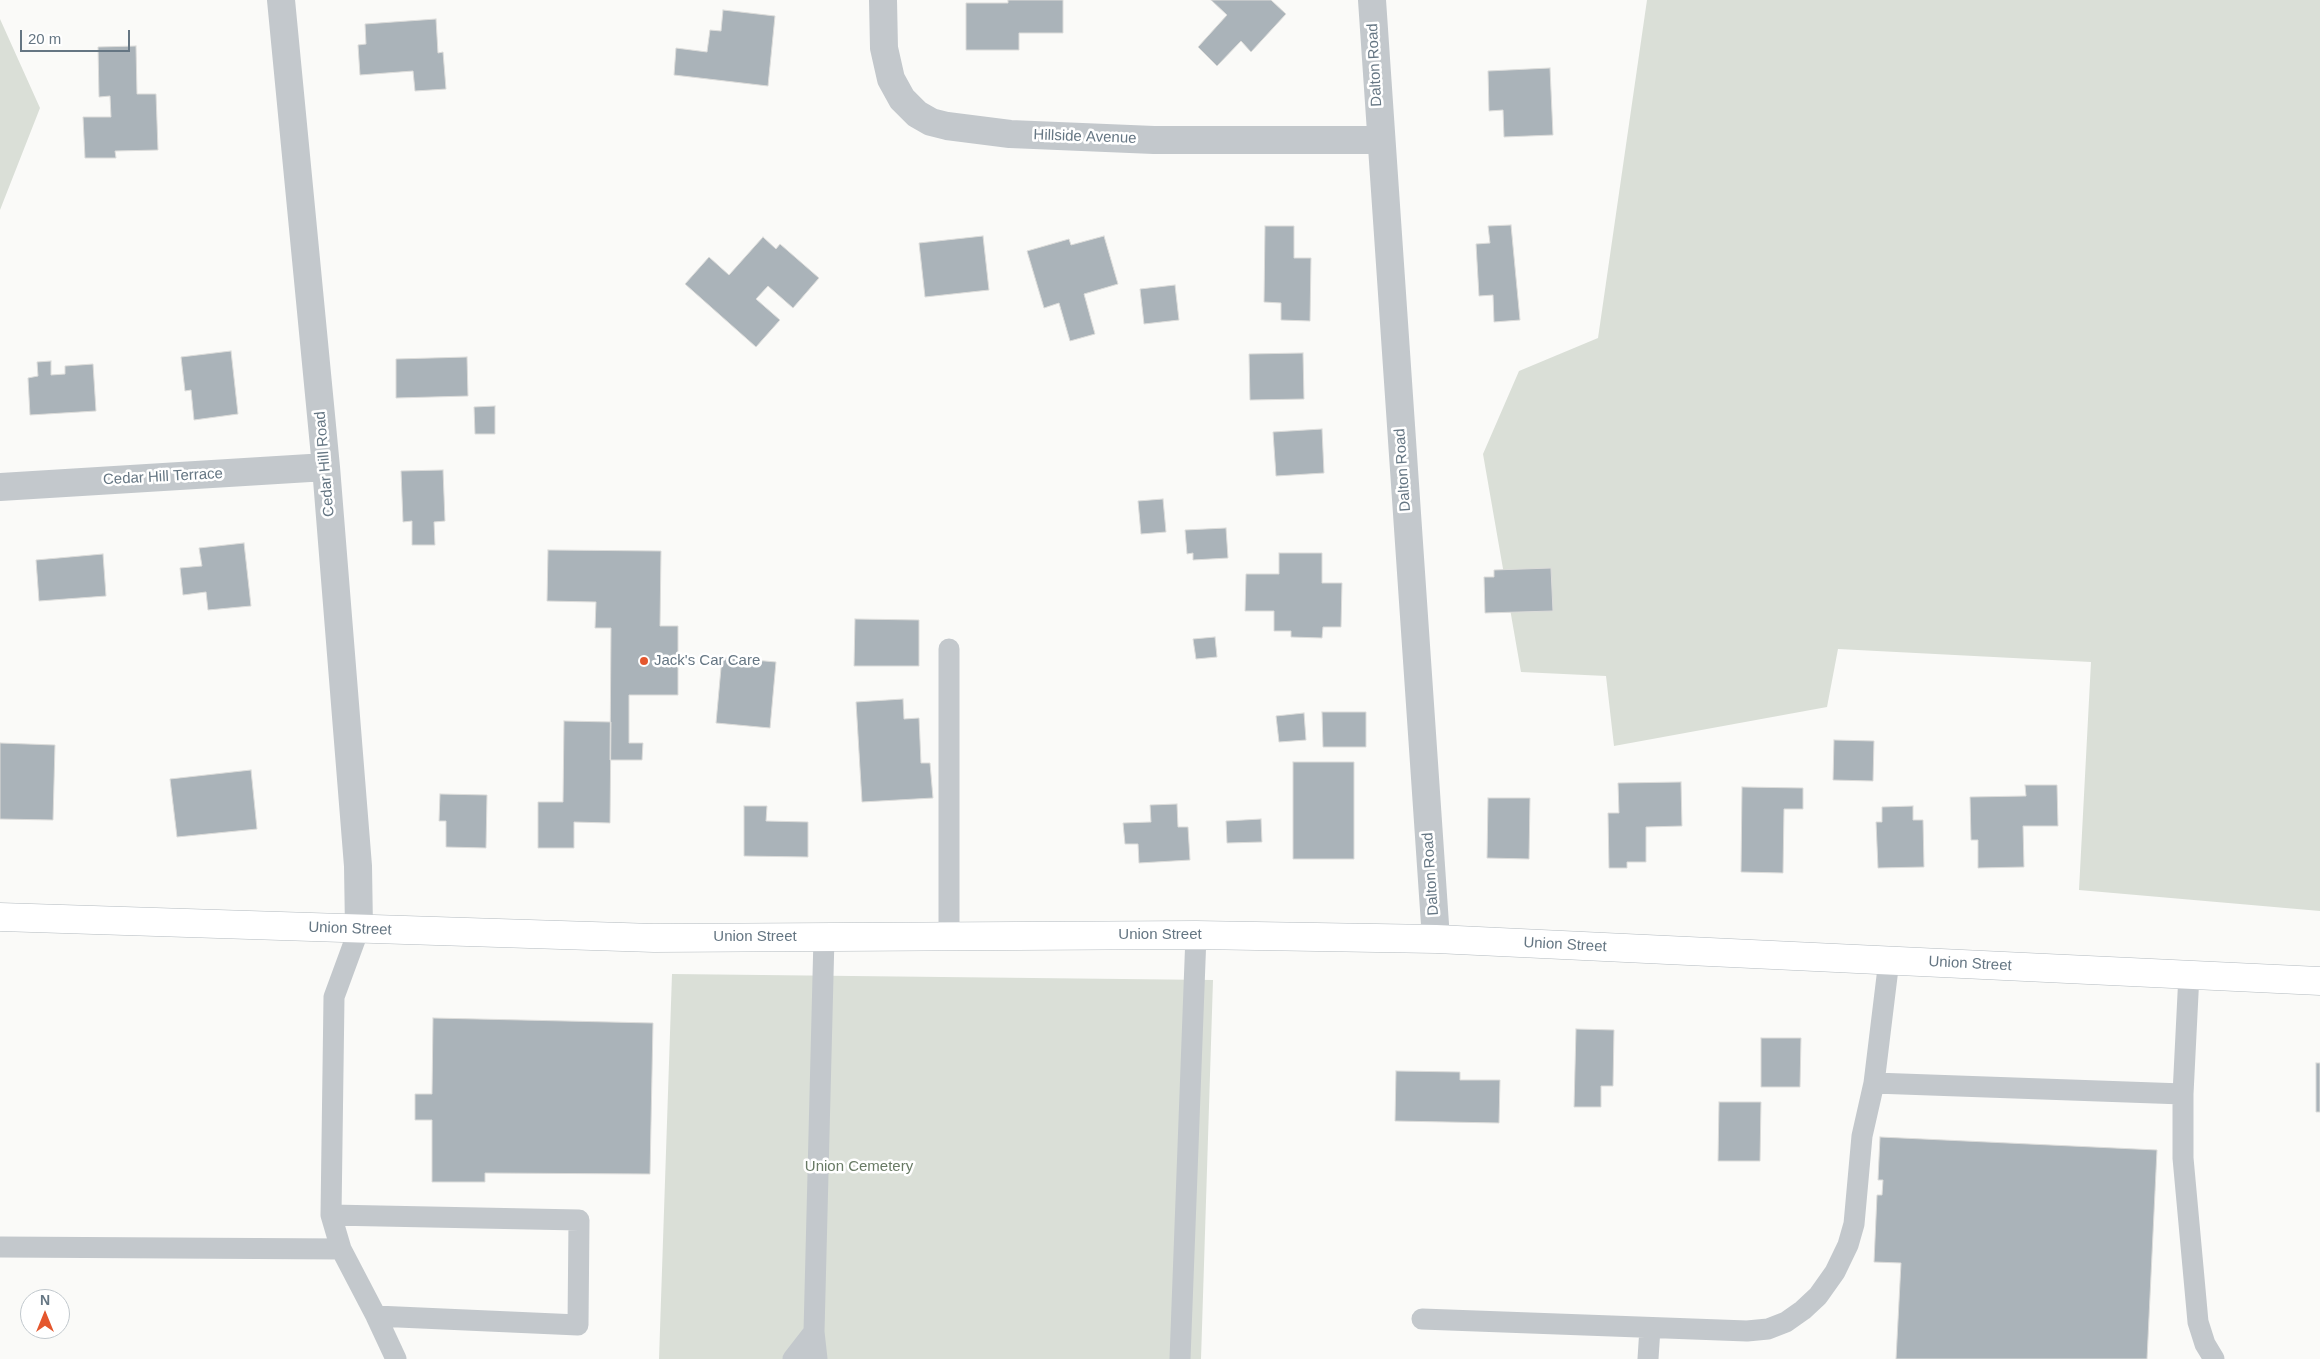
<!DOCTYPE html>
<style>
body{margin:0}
#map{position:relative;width:2320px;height:1359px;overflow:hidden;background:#fafaf8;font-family:Arial,sans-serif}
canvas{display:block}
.north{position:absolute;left:20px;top:1289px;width:50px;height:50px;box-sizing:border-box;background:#fff;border:1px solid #c1c8cd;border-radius:50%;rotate:0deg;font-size:14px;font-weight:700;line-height:20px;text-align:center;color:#657683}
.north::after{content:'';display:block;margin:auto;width:18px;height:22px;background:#e4572e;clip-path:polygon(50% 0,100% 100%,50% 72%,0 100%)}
.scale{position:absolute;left:20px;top:30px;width:110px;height:22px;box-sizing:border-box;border:2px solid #657683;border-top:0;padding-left:6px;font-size:15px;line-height:18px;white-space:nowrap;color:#657683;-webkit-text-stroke:4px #fff;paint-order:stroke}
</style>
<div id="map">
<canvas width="2320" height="1359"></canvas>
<div class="north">N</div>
<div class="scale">20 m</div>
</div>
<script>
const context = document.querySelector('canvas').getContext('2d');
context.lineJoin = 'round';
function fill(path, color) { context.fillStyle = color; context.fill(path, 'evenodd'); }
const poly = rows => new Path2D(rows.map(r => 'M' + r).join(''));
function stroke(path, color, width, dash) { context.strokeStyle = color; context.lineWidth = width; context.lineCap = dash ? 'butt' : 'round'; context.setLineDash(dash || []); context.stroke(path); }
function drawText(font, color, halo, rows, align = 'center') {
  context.font = font + ' Arial,sans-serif'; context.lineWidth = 5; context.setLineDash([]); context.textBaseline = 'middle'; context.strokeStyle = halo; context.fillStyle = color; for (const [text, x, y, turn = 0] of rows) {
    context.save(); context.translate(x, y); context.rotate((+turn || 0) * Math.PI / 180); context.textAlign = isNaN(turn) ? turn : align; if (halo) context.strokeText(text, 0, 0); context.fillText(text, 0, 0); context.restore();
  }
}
fill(poly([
 [1647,0,2320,0,2320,911,2079,890,2091,662,1838,649,1827,707,1614,746,1606,676,1521,672,1483,454,1519,371,1598,338],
 [0,19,40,108,0,210],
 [672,974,1213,980,1201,1359,659,1359]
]), '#dadfd7');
const building = poly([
 [1008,0,1063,0,1063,33,1019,33,1019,50,966,50,966,3,1008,3,1008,0],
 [1211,0,1271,0,1286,14,1251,52,1241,41,1217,66,1198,47,1227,15,1211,0],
 [723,10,775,16,768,86,674,75,676,48,707,52,710,30,721,31,723,10],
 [436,19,438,53,443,52,446,89,415,91,413,71,360,75,358,45,366,44,365,24,436,19],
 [136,46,137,94,156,94,158,150,115,151,116,158,85,158,83,117,111,117,110,96,99,97,98,47,136,46],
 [1550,68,1553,135,1504,137,1503,110,1489,111,1488,71,1550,68],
 [1511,225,1520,320,1494,322,1493,295,1479,296,1476,244,1490,243,1488,226,1511,225],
 [1265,226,1294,226,1294,258,1311,258,1310,321,1281,320,1281,303,1264,302,1265,226],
 [983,236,989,290,925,297,919,243,983,236],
 [1104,236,1118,284,1084,294,1095,334,1070,341,1059,303,1044,308,1027,251,1069,239,1071,245,1104,236],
 [763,237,776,249,780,244,819,278,793,308,768,286,756,299,780,320,756,347,685,284,709,257,729,275,763,237],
 [1175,285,1179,320,1144,324,1140,289,1175,285],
 [231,351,238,414,194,420,191,390,185,391,181,357,231,351],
 [1303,353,1304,399,1250,400,1249,354,1303,353],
 [467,357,468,396,396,398,396,359,467,357],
 [51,361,51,375,65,374,65,366,93,364,96,411,30,415,28,378,38,376,37,362,51,361],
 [495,406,495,434,475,434,474,407,495,406],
 [1322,429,1324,473,1276,476,1273,432,1322,429],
 [443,470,445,521,434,522,435,545,412,545,412,521,403,522,401,471,443,470],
 [1163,499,1166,532,1141,534,1138,501,1163,499],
 [1226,528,1228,558,1193,560,1193,553,1187,554,1185,530,1226,528],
 [244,543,251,606,208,610,206,592,183,595,180,568,202,566,199,548,244,543],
 [548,550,661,551,660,626,678,626,678,695,629,695,629,743,643,743,642,760,610,760,611,628,595,628,596,602,547,601,548,550],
 [1279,553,1322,553,1322,583,1342,583,1341,627,1323,627,1322,638,1291,637,1291,631,1274,631,1274,611,1245,611,1246,574,1279,574,1279,553],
 [103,554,106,596,39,601,36,560,103,554],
 [1551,568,1553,611,1485,613,1484,577,1494,577,1494,570,1551,568],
 [855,619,919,620,919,666,854,666,855,619],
 [1215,637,1217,657,1196,659,1193,639,1215,637],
 [722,657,776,662,770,728,716,723,722,657],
 [903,699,904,719,919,718,921,763,930,763,933,798,862,802,856,702,903,699],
 [1322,712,1366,712,1366,747,1323,747,1322,712],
 [1304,713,1306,740,1279,742,1276,716,1304,713],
 [564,721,611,722,610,823,574,822,574,848,538,848,538,802,563,802,564,721],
 [1834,740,1874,741,1873,781,1833,780,1834,740],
 [0,743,55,745,53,820,0,819,0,743],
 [1293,762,1354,762,1354,859,1293,859,1293,762],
 [251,770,257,829,177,837,170,779,251,770],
 [1681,782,1682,826,1646,827,1646,862,1627,862,1627,868,1609,868,1608,813,1619,813,1618,783,1681,782],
 [2025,785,2057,785,2058,826,2023,826,2024,867,1978,868,1978,840,1971,840,1970,797,2026,796,2025,785],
 [1742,787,1803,788,1803,809,1784,809,1783,873,1741,872,1742,787],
 [440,794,487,795,486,848,446,847,446,821,439,821,440,794],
 [1488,798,1530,798,1529,859,1487,858,1488,798],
 [1177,804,1178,827,1188,827,1190,860,1139,863,1138,844,1125,844,1123,823,1151,822,1150,805,1177,804],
 [744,806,767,806,766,821,808,822,808,857,744,856,744,806],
 [1913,806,1913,820,1923,820,1924,867,1878,868,1876,822,1882,822,1882,807,1913,806],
 [1261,819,1262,842,1227,843,1226,821,1261,819],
 [433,1018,653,1023,650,1174,485,1173,485,1182,432,1182,432,1120,415,1120,415,1094,432,1094,433,1018],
 [1576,1029,1614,1030,1613,1086,1601,1086,1601,1107,1574,1107,1576,1029],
 [1761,1038,1801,1038,1800,1087,1761,1087,1761,1038],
 [2316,1063,2320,1063,2320,1112,2316,1112,2316,1063],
 [1396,1071,1460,1072,1460,1080,1500,1080,1499,1123,1395,1121,1396,1071],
 [1719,1102,1761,1102,1760,1161,1718,1161,1719,1102],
 [1880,1137,2157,1150,2147,1359,1896,1359,1901,1263,1874,1262,1877,1195,1882,1195,1883,1180,1878,1180,1880,1137]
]);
fill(building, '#aab3b9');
stroke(building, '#dcdcda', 1);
const secondary = poly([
 [0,917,654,938,1196,935,1436,939,2320,981]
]);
stroke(secondary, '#b3babf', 29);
stroke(poly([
 [949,649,949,936],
 [2189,974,2183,1094,2183,1158,2198,1322,2205,1344,2214,1359],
 [1874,1083,2183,1094],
 [331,1215,579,1220,578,1325,376,1316,341,1249],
 [0,1247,341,1249,331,1215,334,997,359,929],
 [376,1316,396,1359],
 [1422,1319,1747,1331,1768,1329,1786,1322,1803,1310,1818,1296,1835,1272,1848,1245,1854,1224,1862,1136,1874,1083,1889,960],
 [793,1359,814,1332],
 [817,1359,814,1332,824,937],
 [1180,1359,1196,935],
 [1648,1359,1650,1328]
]), '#c3c8cc', 21);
stroke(poly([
 [281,0,326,467,358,866,359,929],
 [883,0,884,48,891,79,902,99,917,114,931,122,947,126,1010,134,1154,140,1380,140],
 [1372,0,1436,939],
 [0,487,326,467]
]), '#c3c8cc', 28);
stroke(secondary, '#fff', 28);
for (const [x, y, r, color] of [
 [644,661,5,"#e4572e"]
]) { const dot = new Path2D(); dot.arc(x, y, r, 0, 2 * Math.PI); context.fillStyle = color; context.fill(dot); stroke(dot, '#fff', 2); }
drawText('15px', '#657683', '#fff', [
 ["Dalton Road",1375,65,-93],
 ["Hillside Avenue",1085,137,2],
 ["Cedar Hill Road",325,464,-95],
 ["Dalton Road",1403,470,-94],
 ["Cedar Hill Terrace",163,477,-3],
 ["Dalton Road",1431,874,-94],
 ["Union Street",350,929,2],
 ["Union Street",1160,935],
 ["Union Street",755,937],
 ["Union Street",1565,945,3],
 ["Union Street",1970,964,3]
]);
drawText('15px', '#657683', '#fff', [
 ["Jack's Car Care",654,661]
], 'left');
drawText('15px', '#687a64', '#fff', [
 ["Union Cemetery",859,1167]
]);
</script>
